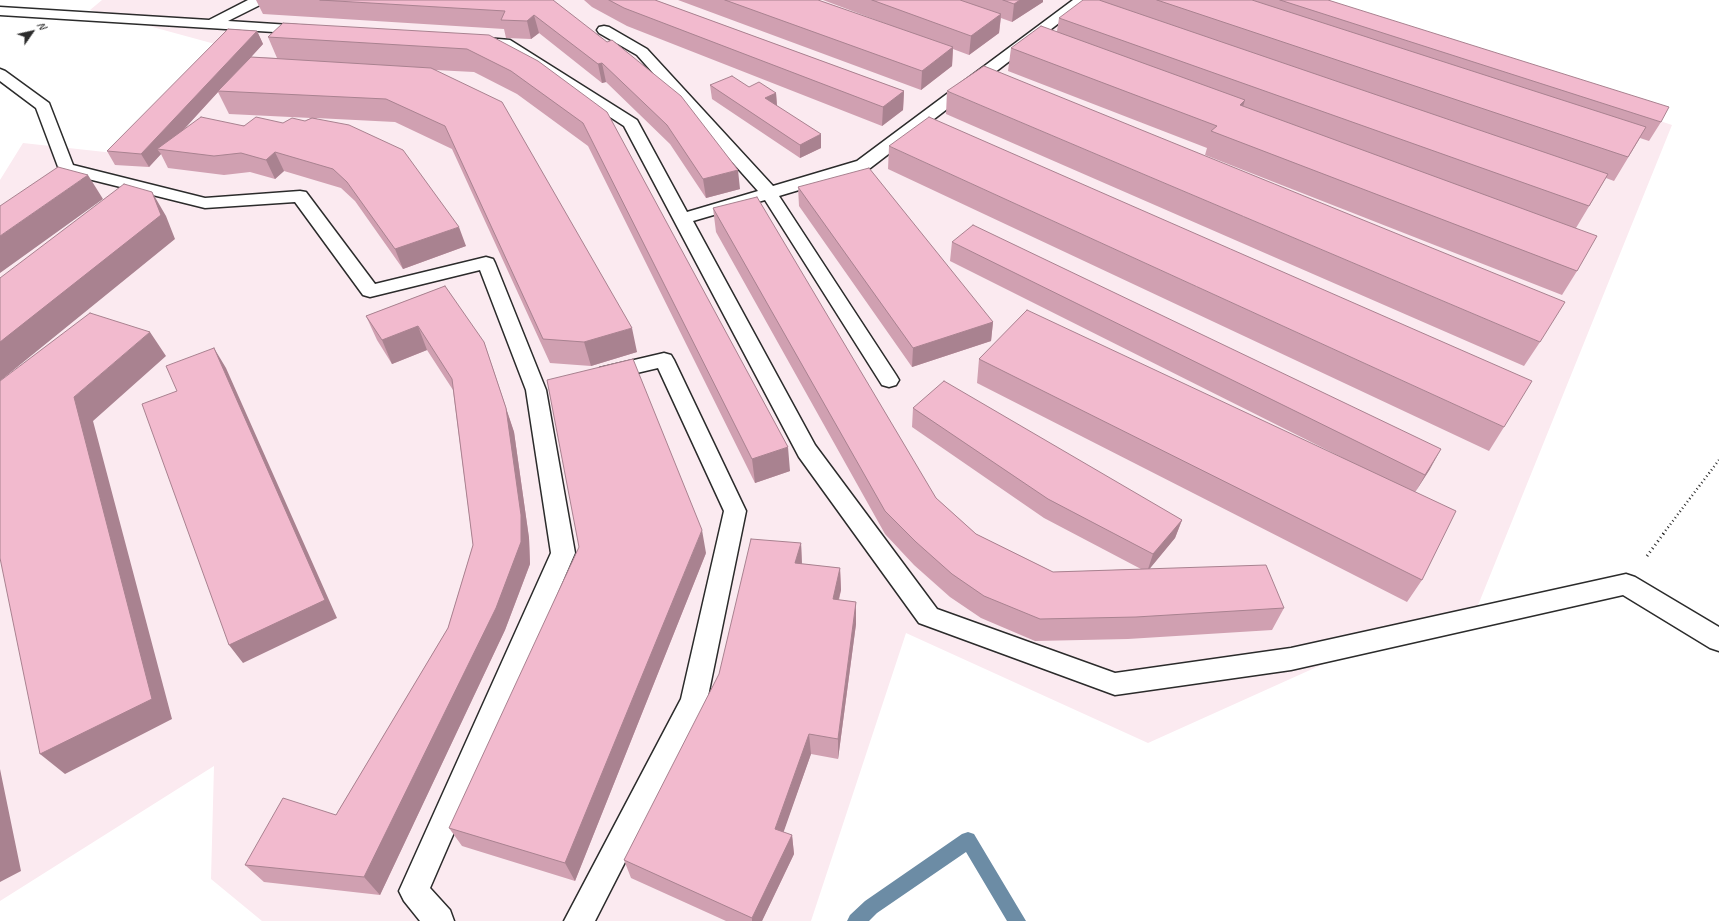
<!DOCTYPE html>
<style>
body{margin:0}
#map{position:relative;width:1719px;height:921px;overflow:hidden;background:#fff;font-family:Caveat,sans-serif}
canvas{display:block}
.north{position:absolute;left:12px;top:12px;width:40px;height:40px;-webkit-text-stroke:3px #fff;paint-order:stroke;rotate:56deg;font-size:11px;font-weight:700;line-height:16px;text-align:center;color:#2b2b2b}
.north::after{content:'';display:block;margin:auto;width:14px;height:18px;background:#2b2b2b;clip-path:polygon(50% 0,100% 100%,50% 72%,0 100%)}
</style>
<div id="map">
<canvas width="1719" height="921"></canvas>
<div class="north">N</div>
</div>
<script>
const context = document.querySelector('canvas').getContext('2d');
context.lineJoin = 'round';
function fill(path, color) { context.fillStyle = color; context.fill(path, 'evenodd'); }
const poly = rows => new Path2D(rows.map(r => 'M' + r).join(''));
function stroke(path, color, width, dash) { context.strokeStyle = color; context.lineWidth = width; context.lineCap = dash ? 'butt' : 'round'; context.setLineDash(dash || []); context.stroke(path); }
fill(poly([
 [102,0,1299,0,1672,125,1468,630,1339,657,1148,743,906,633,811,921,262,921,211,879,214,766,0,901,0,180,23,143,123,154,226,47,90,10]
]), '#fbeaf0');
fill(poly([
 [968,832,974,834,1026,921,1007,921,966,852,877,913,869,921,847,921,850,915,865,901,962,834,968,832]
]), '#6c8ca5');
const minor = poly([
 [248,0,266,0,264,3,228,21,306,26,311,27,313,30,311,33,306,34,0,15,0,7,209,20,248,0],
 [1073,0,1089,0,869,169,779,196,896,375,899,380,896,385,889,387,882,385,765,200,693,221,815,445,937,609,1115,673,1291,648,1626,574,1635,577,1719,627,1719,651,1710,648,1623,595,1291,670,1115,695,919,623,799,457,624,126,501,47,474,45,469,44,467,41,469,38,474,37,510,40,637,120,687,212,758,191,637,55,599,33,597,30,599,27,604,26,609,27,647,49,773,186,857,161,1073,0],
 [0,69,5,71,49,103,73,165,205,198,300,191,306,192,375,284,486,257,493,259,495,263,546,390,575,553,430,888,450,910,454,921,420,921,404,901,399,891,551,553,526,390,480,270,370,297,363,295,295,202,205,208,60,172,36,108,0,81,0,69],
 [664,353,671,355,674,360,746,511,707,701,595,921,564,921,681,699,724,511,658,368,607,380,600,378,597,373,600,368,664,353]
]);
stroke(minor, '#2b2b2b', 3);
stroke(poly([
 [1663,534,1719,460]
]), '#2b2b2b', 2.5, [1, 3]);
stroke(poly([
 [1647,556,1664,533]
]), '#2b2b2b', 3, [1, 3.5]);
fill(minor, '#fff');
fill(poly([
 [256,0,553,0,740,189,706,198,670,144,606,82,602,83,539,33,531,39,506,38,504,29,263,14],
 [584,0,655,0,904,91,903,110,882,126,627,26,592,7],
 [678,0,818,0,892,26,823,0,1043,0,1043,2,1012,22,1001,18,999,33,969,55,953,49,952,66,921,90],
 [1101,0,1328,0,1661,122,1649,141,1640,138,1614,181,1606,178,1576,228,1577,271,1562,295,1205,155,1207,148,1008,71,1011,48,1057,31,1059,18,1101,1],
 [257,31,263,44,251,57,277,58,268,37,489,35,607,112,790,471,755,483,588,146,517,94,474,72,435,70,637,352,591,366,550,363,452,149,395,122,316,118,466,246,403,269,355,201,341,188,284,171,275,179,250,172,224,175,168,168,161,154,149,167,115,165,107,151],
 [218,92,229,114,311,118,305,121,283,123,184,129],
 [710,85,749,87,776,93,777,106,821,148,800,158,712,99],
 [947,91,1540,342,1524,366,946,114],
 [889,146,1504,427,1489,451,888,169],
 [798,187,993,322,991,341,912,367,799,206],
 [713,208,936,498,976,534,1053,572,1141,569,1044,518,912,427,913,408,1182,520,1175,538,1149,569,1284,608,1272,630,1128,639,1035,641,981,618,950,597,914,565,885,534,716,232],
 [952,242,1430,469,1415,492,1422,580,1407,602,977,383,979,359,1343,458,950,261],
 [445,286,492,366,514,432,529,538,530,564,505,630,380,895,264,882,245,865,336,815,448,628,473,545,453,390,427,350,392,364,377,340,366,316],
 [801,543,802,564,840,568,841,590,839,600,856,602,856,624,838,759,811,754,783,832,792,835,794,854,762,921,726,921,631,878,624,860],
 [706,553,575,881,462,846,449,828]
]), '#d0a0b1');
fill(poly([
 [1020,0,1043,0,1043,2,1012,22,1014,4],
 [1001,14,999,33,969,55,971,36],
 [534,15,539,33,531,39,527,21],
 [257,31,263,44,220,91,218,91,218,92,165,150,157,149,161,154,149,167,141,154],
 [953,47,952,66,921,90,922,71],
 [602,63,606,82,602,83,598,64],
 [904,91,903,110,882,126,883,107],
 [776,93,777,106,765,98],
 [1245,100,1238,123,1240,105],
 [821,134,821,148,800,158,800,145],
 [275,152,284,171,275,179,266,160],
 [738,170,740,189,706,198,703,179],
 [88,175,103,199,0,273,0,236],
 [152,192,166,216,175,239,0,381,0,342],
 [459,227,466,246,403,269,395,249],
 [993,322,991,341,912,367,913,348],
 [418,326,427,350,392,364,382,340],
 [632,328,637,352,591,366,584,342],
 [150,332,166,356,93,421,172,719,65,774,40,754,74,397],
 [484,342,514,432,529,538,530,564,505,630,380,895,364,877,521,515],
 [214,348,226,368,337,618,243,663,229,645],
 [788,447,790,471,755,483,752,459],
 [1441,449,1430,469,1414,494,1425,475],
 [1182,520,1175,538,1147,572,1153,554],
 [702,530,706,553,575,881,565,863],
 [801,543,802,566,795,563],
 [840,568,841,590,833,621,833,599],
 [856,602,856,624,838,759,838,739],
 [809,734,811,754,778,848,775,829],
 [0,769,21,871,0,882],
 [792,835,794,854,762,921,752,921,752,918]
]), '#a98290');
const building = poly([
 [320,0,553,0,607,42,612,40,681,96,738,170,703,179,667,125,602,63,598,64,534,15,527,21,501,20,505,11,320,0],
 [609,0,655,0,904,91,883,107,624,8,609,0],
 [725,0,818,0,953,47,922,71,725,0],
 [872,0,960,0,1001,14,971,36,872,0],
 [1003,0,1020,0,1014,4,1003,0],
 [1083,0,1099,0,1608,174,1589,206,1059,18,1083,0],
 [1157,0,1252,0,1646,127,1628,157,1157,0],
 [1280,0,1328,0,1669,107,1661,122,1280,0],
 [283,23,489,35,538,61,607,112,788,447,752,459,583,123,511,71,467,49,268,37,283,23],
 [1041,26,1245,100,1240,105,1597,236,1577,271,1211,131,1217,126,1011,48,1041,26],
 [228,29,257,31,141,154,107,151,228,29],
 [251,57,431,68,502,102,632,328,584,342,543,339,445,126,386,99,218,91,251,57],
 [984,66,1565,302,1540,342,947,91,984,66],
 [732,76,749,87,759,82,776,93,765,98,821,134,800,145,710,85,732,76],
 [201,117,244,126,256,117,283,123,292,118,305,121,312,118,349,125,403,150,459,227,395,249,347,182,333,169,275,152,266,160,241,153,214,156,157,149,201,117],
 [929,117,1532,381,1504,427,889,146,929,117],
 [58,167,88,175,0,236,0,206,58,167],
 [869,168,993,322,913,348,798,187,869,168],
 [124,184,152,192,161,215,0,342,0,278,124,184],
 [757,197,936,498,976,534,1053,572,1266,565,1284,608,1136,617,1040,619,984,596,952,574,916,542,885,511,713,208,757,197],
 [973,225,1441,449,1425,475,952,242,973,225],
 [445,286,484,342,506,408,521,515,521,542,496,608,364,877,245,865,283,798,336,815,448,628,473,545,452,379,418,326,382,340,366,316,445,286],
 [1027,310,1456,511,1422,580,979,359,1027,310],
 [90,313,150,332,74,397,152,699,40,754,0,558,0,381,90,313],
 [214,348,325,600,229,645,142,404,177,391,166,366,214,348],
 [633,359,702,530,565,863,449,828,579,547,547,380,633,359],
 [944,381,1182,520,1153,554,1048,499,913,408,944,381],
 [751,539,801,543,795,563,840,568,833,599,856,602,838,739,809,734,775,829,792,835,752,918,624,860,719,674,751,539]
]);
fill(building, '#f2bace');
stroke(building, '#a98290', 1);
</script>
